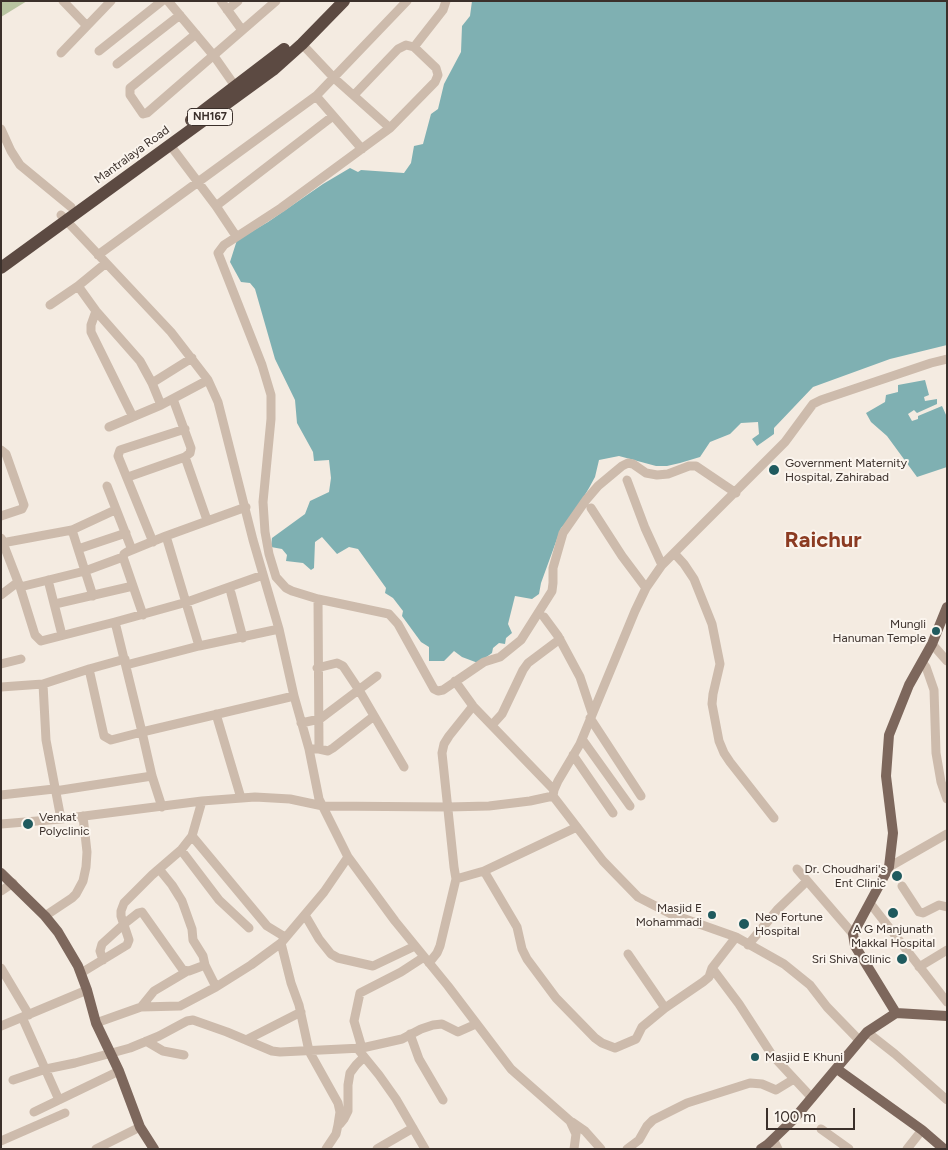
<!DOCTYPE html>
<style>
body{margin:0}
#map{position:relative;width:948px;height:1150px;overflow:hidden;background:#f4ebe1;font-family:Figtree,sans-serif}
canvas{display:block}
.frame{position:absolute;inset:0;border:2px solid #3b302b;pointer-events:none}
.scale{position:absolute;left:766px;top:1108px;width:89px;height:22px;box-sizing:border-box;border:2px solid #3b302b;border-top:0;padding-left:6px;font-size:15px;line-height:18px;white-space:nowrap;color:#3b302b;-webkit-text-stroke:4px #fbf5ee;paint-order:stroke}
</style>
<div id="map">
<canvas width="948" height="1150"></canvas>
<div class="frame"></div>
<div class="scale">100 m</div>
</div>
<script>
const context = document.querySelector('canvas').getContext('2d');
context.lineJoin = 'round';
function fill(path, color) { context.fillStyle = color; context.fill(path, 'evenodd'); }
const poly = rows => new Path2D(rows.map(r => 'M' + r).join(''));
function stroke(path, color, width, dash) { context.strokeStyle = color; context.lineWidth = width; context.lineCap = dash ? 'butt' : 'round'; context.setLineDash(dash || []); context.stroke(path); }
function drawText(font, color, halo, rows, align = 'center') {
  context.font = font + ' Figtree,sans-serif'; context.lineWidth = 4; context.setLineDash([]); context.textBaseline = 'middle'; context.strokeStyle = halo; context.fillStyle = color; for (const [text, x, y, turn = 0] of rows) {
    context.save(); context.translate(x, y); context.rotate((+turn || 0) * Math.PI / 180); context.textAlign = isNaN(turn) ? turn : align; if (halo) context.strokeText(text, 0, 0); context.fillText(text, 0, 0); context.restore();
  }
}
fill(poly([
 [1,1,27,1,1,17]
]), '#b8c4a0');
fill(poly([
 [472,1,947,1,947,345,890,359,813,387,774,428,774,434,757,446,752,439,759,434,758,422,741,423,730,434,710,442,700,457,680,463,667,466,656,466,619,456,599,460,595,477,589,488,571,518,561,528,541,583,539,594,532,599,515,596,508,624,512,633,506,638,505,644,499,643,493,648,492,653,478,663,462,657,454,651,444,661,429,661,429,647,421,642,402,616,403,611,393,598,385,593,386,588,358,549,349,547,337,554,322,537,315,542,314,568,311,570,303,563,286,561,287,555,282,549,271,547,272,538,305,514,310,501,329,492,331,478,329,460,314,461,313,452,297,423,295,400,275,359,255,289,250,283,241,282,230,262,237,240,268,222,323,184,350,168,358,172,361,170,404,173,411,163,414,146,423,144,431,114,438,109,444,84,461,52,462,26,470,16],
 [925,380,929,395,924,397,925,401,937,399,937,404,917,413,914,410,908,414,912,421,918,419,918,416,942,406,947,417,947,467,917,477,887,436,871,422,866,413,885,402,886,395,898,392,898,385]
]), '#7fb0b2');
stroke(poly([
 [63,1,87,26],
 [168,1,214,56,235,86],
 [221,1,242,30],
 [446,1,443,10,414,47,436,68,438,75,435,82,390,128,281,208,224,245,218,253,262,365,271,395,271,419,263,502,265,532,269,554,276,577,286,588,292,591,318,599,389,614,398,624,434,689,438,691,443,690,484,662,500,657,521,640,552,591,553,583,553,568,563,533,586,500,598,486,622,466,628,463,633,464,646,473,657,475,668,474,689,466,696,466,736,493],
 [227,10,238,1],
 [196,34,130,88,130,95,143,114,147,113,276,1],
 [302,44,334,78,390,128],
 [99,51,162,1],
 [61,53,111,1],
 [117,64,180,15],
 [354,95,398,49,406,45,414,47],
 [316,96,362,149],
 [1,129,11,151,20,165,71,207],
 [170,145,216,206,236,236],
 [216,206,333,116],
 [61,215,171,332,208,380,218,402,253,540,279,629,294,696,309,749,319,799,348,857,395,921,448,986,511,1069,570,1121,576,1134,574,1149],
 [98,255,316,96,407,1],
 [78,286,96,311,140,361,152,383,161,405],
 [50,305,78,286,106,263],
 [96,311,91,325,91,332,133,417],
 [152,383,192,358],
 [109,427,161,405,208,380],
 [1,450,6,454,24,505,22,509,1,516],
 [185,457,207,520],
 [128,477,185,457,190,453,191,448,173,399],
 [627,480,645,528,662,565],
 [107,486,132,550],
 [591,508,622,556,646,588],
 [72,530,78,549],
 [1,538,20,587,85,571,123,557],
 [153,542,118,456,120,450,185,429],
 [2,543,72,530,115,510],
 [674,553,684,564,694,579,712,624,720,664,713,694,712,704,719,741,724,753,730,762,774,818],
 [48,580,62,635],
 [20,587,35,635,41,641,115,622],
 [231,593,243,638],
 [1,595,18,582],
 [93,596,78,549,126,533],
 [55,604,133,586],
 [143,615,123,557,124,554,127,552,166,536,246,507],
 [544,617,558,636,580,677,592,713],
 [932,644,947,661],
 [199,646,279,629],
 [922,662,926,667,934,690,936,753,941,782,947,799],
 [1,664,21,659],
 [126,665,199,646,166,536],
 [317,668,337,663,343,666,359,690,404,767],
 [89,669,104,736,111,740,142,732,115,622,187,602,263,575],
 [455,681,473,706,554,790],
 [1,687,43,684],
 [216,714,241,798],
 [590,718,641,796],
 [301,723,320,719,377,676],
 [492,725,502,714,523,670,528,663,560,639],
 [582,739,630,806],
 [309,749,319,749,318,599],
 [319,749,328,751,333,748,374,716],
 [573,755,613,813],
 [55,791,152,776],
 [1,795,54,789],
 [553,796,554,790,558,781,580,744,635,611,646,588,662,565,785,442,813,404,821,400,931,363,947,359],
 [162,807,152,776,142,732,294,696],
 [61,819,46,740,43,684,89,669,125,659],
 [1,824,61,819,202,801,255,797,290,799,323,806,448,807,489,806,530,801,553,796,603,861,638,897,671,914,736,937,784,964,810,985,827,1007,859,1040],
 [192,836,267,926,285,937],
 [181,850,219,900,249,928],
 [889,867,947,834],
 [159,869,172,885,182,901,192,929,193,940,203,956,205,965],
 [797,869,853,934],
 [484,871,517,927,522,949,527,959,556,998,595,1038,602,1043,615,1048,636,1039,642,1027,665,1008,703,982,709,977,712,968,736,937],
 [456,879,484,871,577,827],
 [902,886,919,912,923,913,939,905,947,907],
 [1,891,13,883],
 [870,903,947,1002],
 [305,915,319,939,331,954,338,958,373,966,415,946],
 [45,916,72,898,76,894,83,881,86,867,87,852,83,816],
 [281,943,291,983,299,1005,309,1051,338,1103,340,1112,338,1125,336,1134,326,1149],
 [748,945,778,909,807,881],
 [628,954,665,1008],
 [103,960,100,951,102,944,124,924,138,913,142,912,183,970,189,971,205,965,216,987],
 [429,963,437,953,440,946,456,879,454,867,442,753,444,744,449,736,473,706],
 [919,967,947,950],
 [1,968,29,1015],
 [712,968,739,1004,772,1055,812,1098],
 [81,973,127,945,129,940,121,916,121,911,124,903,152,875,181,850,192,836,202,801],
 [141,1007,154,991,186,972],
 [22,1017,59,1100],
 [96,1023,141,1007,180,1006,216,987,251,965,281,943,324,892,348,857],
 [1,1026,87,990],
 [867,1032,895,1054,947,1100],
 [410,1034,419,1059,443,1100],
 [246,1040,301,1012],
 [146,1041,163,1051,184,1055],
 [357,1048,379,1075,396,1099,425,1149],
 [362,1048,354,1021,360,993,401,972,424,957],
 [13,1080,46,1069,75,1063,130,1048,159,1036,187,1021,193,1020,227,1032,272,1051,280,1052,362,1048,402,1039,421,1029,433,1025,442,1024,458,1032,476,1024],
 [34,1112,119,1071],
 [572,1122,585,1131,601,1149],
 [340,1124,344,1119,348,1111,348,1085,350,1073,356,1065,364,1057],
 [821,1129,849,1149],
 [773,1139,778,1149],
 [1,1141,65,1113],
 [96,1149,140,1127],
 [377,1149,413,1128],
 [627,1149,639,1140,647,1126,653,1120,687,1103,750,1083,762,1084,776,1090,794,1079],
 [907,1149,922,1130]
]), '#cdbbac', 9);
stroke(poly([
 [1,873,45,916,58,932,78,966,87,990,96,1023,119,1071,140,1127,154,1149],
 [896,1013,855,946,853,934,889,867,893,833,886,776,889,735,909,685,932,644,947,607],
 [837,1069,922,1130,944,1149],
 [761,1149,767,1145,793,1120,867,1032,896,1013,947,1016]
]), '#7d675c', 10);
stroke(poly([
 [191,120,284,49],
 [1,268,273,70,302,44,344,1]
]), '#5c4a42', 12);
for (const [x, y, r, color] of [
 [774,470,6,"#1f5a5e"],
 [936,631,5,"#1f5a5e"],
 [28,824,6,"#1f5a5e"],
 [897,876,6,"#1f5a5e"],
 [893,913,6,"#1f5a5e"],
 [712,915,5,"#1f5a5e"],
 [744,924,6,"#1f5a5e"],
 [902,959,6,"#1f5a5e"],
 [755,1057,5,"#1f5a5e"]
]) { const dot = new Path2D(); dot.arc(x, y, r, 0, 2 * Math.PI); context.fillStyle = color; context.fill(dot); stroke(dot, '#fbf5ee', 2); }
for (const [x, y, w] of [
 [210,117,45]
]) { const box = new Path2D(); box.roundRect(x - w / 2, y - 8.5, w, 17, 4); context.fillStyle = '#fbf5ee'; context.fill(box); stroke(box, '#3b302b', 1); }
drawText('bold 11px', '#3b302b', null, [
 ["NH167",210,117]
]);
drawText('12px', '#3b302b', '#fbf5ee', [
 ["Mantralaya Road",132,155,-36]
]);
drawText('12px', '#3b302b', '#fbf5ee', [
 ["Government Maternity",785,463],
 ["Hospital, Zahirabad",785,477],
 ["Mungli",926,624,"right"],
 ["Hanuman Temple",926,638,"right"],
 ["Venkat",39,817],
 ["Polyclinic",39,831],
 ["Dr. Choudhari's",886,869,"right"],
 ["Ent Clinic",886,883,"right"],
 ["Masjid E",702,908,"right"],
 ["Mohammadi",702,922,"right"],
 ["Neo Fortune",755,917],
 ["Hospital",755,931],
 ["A G Manjunath",893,929,"center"],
 ["Makkal Hospital",893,943,"center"],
 ["Sri Shiva Clinic",891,959,"right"],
 ["Masjid E Khuni",765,1057]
], 'left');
drawText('bold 22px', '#8c3b22', '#fbf5ee', [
 ["Raichur",823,541]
]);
</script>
